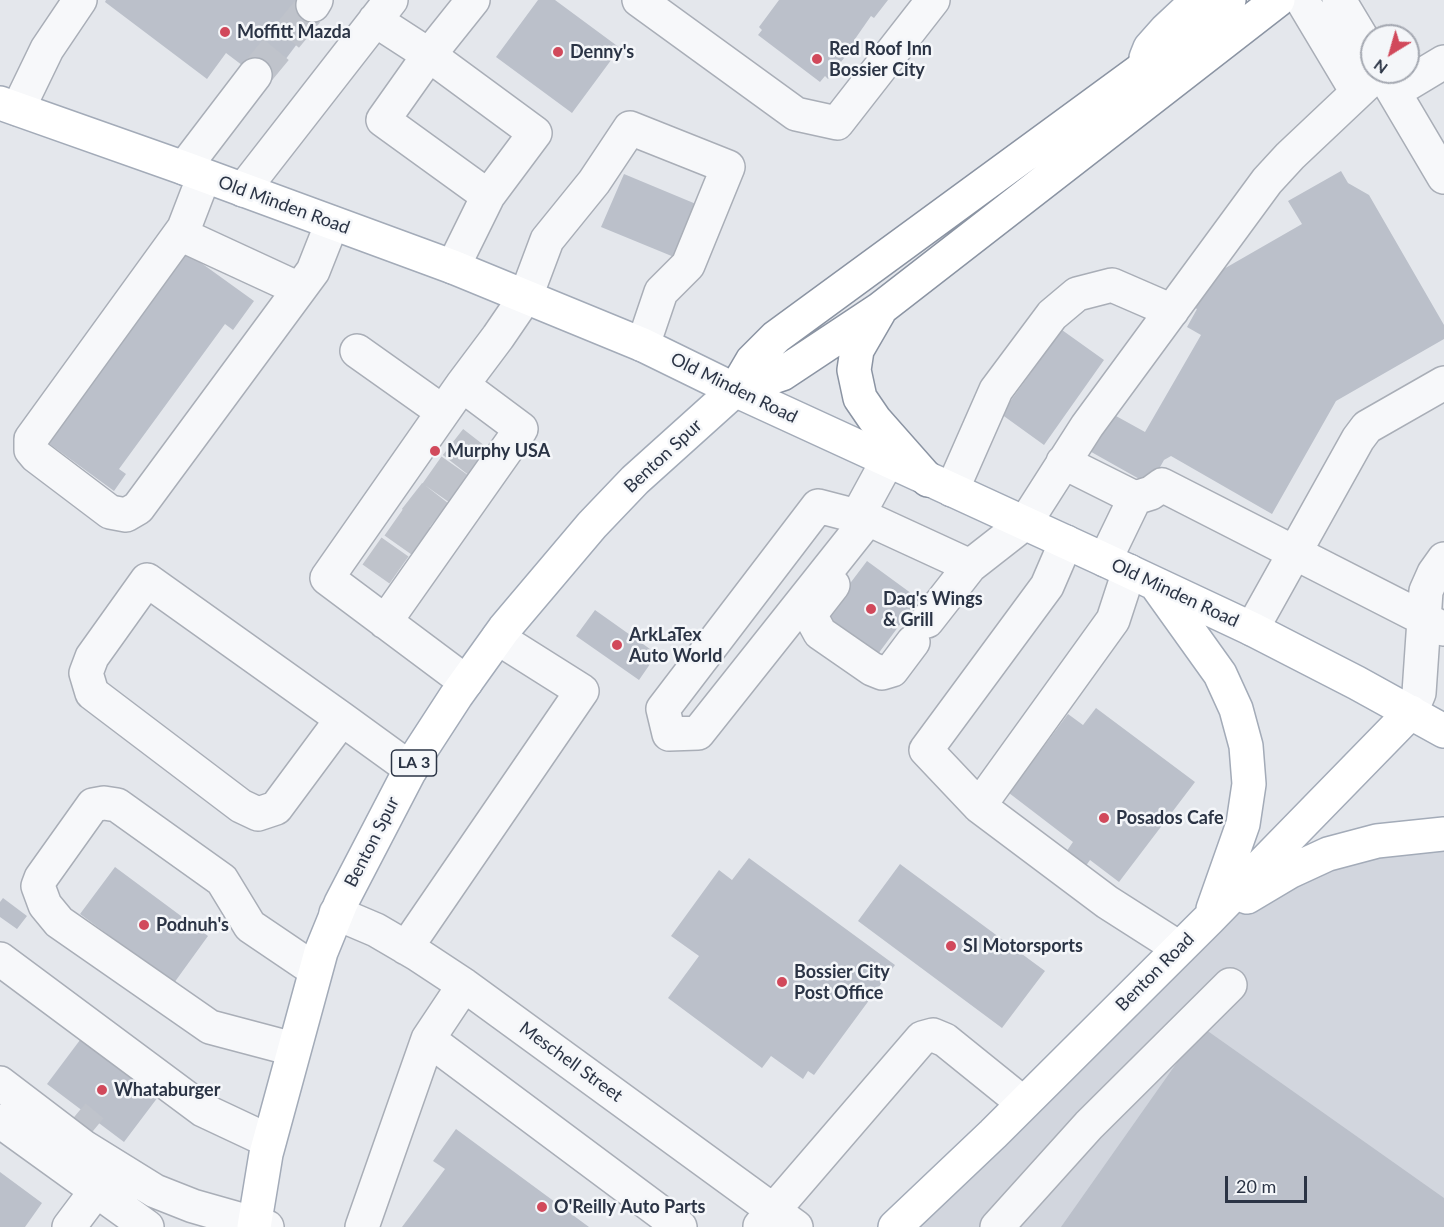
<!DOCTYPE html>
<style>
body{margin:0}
#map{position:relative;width:1444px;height:1227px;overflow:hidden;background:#e4e7ec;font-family:Lato,sans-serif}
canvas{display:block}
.north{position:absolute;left:1360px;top:24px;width:60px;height:60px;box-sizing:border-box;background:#f4f6f9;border:2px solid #a4a8b1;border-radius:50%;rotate:217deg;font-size:16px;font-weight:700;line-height:24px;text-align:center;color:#2b3445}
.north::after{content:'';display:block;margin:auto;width:21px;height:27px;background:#d1495b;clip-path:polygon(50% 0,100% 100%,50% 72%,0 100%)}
.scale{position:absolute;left:1225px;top:1176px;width:82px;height:27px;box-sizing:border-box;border:3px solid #2b3445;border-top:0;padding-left:8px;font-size:18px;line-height:21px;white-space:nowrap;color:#2b3445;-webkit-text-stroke:4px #f4f6f9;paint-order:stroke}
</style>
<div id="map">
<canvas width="1444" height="1227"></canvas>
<div class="north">N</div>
<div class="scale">20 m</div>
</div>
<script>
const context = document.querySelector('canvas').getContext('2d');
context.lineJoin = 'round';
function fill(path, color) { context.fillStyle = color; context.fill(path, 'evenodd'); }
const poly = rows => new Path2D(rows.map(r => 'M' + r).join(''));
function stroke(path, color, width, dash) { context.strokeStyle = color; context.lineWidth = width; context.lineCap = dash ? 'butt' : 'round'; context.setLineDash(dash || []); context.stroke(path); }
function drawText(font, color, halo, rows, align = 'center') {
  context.font = font + ' Lato,sans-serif'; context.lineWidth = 5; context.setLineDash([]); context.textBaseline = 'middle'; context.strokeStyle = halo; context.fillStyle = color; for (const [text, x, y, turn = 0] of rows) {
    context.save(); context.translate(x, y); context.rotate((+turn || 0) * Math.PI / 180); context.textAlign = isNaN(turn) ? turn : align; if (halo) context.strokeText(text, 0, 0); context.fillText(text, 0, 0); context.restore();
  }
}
fill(poly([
 [1444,834,1444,1227,894,1227,1179,948,1289,872]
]), '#d2d6de');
fill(poly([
 [106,0,306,0,321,12,267,84,226,53,207,79,105,2],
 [538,0,555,0,620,48,572,113,496,57],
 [779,0,888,0,874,18,871,16,855,39,857,41,828,79,825,76,820,82,758,35,762,30,759,27],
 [1341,171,1348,183,1369,195,1444,325,1444,339,1336,401,1272,514,1171,456,1164,460,1150,485,1086,449,1107,411,1145,432,1201,335,1187,327,1197,309,1188,304,1201,282,1302,224,1288,201],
 [624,174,696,204,674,257,601,227],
 [179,247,254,301,233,330,225,324,119,469,126,474,114,491,40,437],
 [1062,330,1104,360,1044,445,1001,414],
 [867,561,919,599,875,658,823,619],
 [595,610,657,654,639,680,576,636],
 [1096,708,1195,782,1119,882,1090,860,1083,870,1064,855,1073,842,1009,793,1068,714,1083,725],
 [749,858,895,965,814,1075,808,1071,803,1079,771,1056,762,1068,668,998,699,956,671,936,719,870,732,880],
 [900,864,1045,971,1002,1028,858,921],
 [115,867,208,936,174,983,80,914],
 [3,898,27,916,17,929,0,917,0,902],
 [1202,1027,1444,1198,1444,1227,1061,1227],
 [80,1040,158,1097,124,1142,47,1084],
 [456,1129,536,1188,589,1227,402,1227,445,1169,433,1161],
 [0,1172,42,1203,25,1227,0,1227]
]), '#bbc0ca');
stroke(poly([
 [255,75,313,5],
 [453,442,480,463],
 [432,470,459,489],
 [412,496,439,517],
 [394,522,421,541],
 [372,551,399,570],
 [75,1116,93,1131]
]), '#bfc3cb', 33, [33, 16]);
const minor = poly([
 [639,0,796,114,837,123,933,0],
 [1302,0,1357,92],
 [1339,0,1372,55],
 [313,5,316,0],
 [375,20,429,55,535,133,488,196],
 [1382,72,1444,177],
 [1394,92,1444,62],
 [18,109,47,49,80,0],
 [184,168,255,75],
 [204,176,184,228,31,439,31,450,36,456,110,512,126,515,138,508,313,271,332,223],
 [243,190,391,0],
 [180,234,299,289],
 [453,267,488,196,383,120,429,55,473,0],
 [357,351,443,412],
 [1063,462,1135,498,1151,493,1162,485,1444,629],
 [952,490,996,390,1052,315,1077,294,1112,285,1172,311],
 [818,506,868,519,698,733,669,734,663,709,818,506],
 [858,515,888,460],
 [868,519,970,566,1025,523,1087,426,1267,181,1290,156,1379,72],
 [1066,542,1047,586,926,750,979,806,1107,902,1179,948],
 [1105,560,1135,498],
 [833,585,812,612,814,622,820,633,872,669,882,673,892,670,913,642],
 [927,621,970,566],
 [385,622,521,429,462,385],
 [1252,629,1358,439,1367,427,1444,383],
 [466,682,327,578,462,385,498,337,526,296,547,240,594,182,630,128,728,167,688,265,661,292,643,345],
 [1411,712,1419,693,1426,591,1434,573,1444,559],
 [342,719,276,808,258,814,241,806,92,693,86,673,92,657,147,580,342,719,411,769],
 [979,806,1113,620,1129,571],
 [336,913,376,930,417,954,464,985,796,1227],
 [406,948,582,691,498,638],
 [0,959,203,1110,269,1141],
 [428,1039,680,1227],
 [293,1049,210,1027,59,922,45,905,38,886,41,878,93,805,104,803,117,805,222,880,250,926,315,970],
 [0,1083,84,1147,155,1191,193,1206,267,1227],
 [0,1121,147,1227],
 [760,1226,922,1038,933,1035,945,1040,1023,1103],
 [69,1227,96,1191],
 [362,1227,428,1039,464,985],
 [997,1227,1089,1125,1230,985]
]);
const major = poly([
 [1146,58,1150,48,1166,30,1198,0],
 [0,103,184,168,453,267,643,345,735,390,1105,560,1252,629,1357,683,1444,731],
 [1157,586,1220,674,1236,709,1246,746,1249,784,1243,824,1213,909],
 [1247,897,1289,872,1328,854,1377,841,1444,834],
 [254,1227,266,1154,321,952,341,903,419,753,456,696,504,629,592,525,635,480,735,390],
 [895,1227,993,1134,1209,919,1411,712]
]);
const highway = poly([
 [879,312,857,350,854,370,860,398,875,420,928,480],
 [735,390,782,374,880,309,1278,0],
 [735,390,752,361,776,337,1142,69,1229,0]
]);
stroke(minor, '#a9aeb7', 36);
stroke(major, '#a3abb8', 36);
stroke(highway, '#8b94a3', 36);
stroke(minor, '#f7f8fa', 33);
stroke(major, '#fff', 33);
stroke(highway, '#fff', 33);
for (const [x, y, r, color] of [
 [225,32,6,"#d1495b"],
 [558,52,6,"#d1495b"],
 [817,59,6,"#d1495b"],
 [435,451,6,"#d1495b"],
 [871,609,6,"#d1495b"],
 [617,645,6,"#d1495b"],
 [1104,818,6,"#d1495b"],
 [144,925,6,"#d1495b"],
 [951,946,6,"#d1495b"],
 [782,982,6,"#d1495b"],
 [102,1090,6,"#d1495b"],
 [542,1207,6,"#d1495b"]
]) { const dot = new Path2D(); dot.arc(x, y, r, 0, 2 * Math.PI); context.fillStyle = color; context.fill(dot); stroke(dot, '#f4f6f9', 2); }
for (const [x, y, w] of [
 [414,763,45]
]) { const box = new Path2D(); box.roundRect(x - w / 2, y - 13, w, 26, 4.5); context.fillStyle = '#f4f6f9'; context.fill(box); stroke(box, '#2b3445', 1.5); }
drawText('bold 16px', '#2b3445', null, [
 ["LA 3",414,763]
]);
drawText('bold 18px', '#2b3445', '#f4f6f9', [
 ["Moffitt Mazda",237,32],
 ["Red Roof Inn",829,49],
 ["Bossier City",829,70],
 ["Denny's",570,52],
 ["Murphy USA",447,451],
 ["Daq's Wings",883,599],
 ["& Grill",883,620],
 ["ArkLaTex",629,635],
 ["Auto World",629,656],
 ["Posados Cafe",1116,818],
 ["Podnuh's",156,925],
 ["SI Motorsports",963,946],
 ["Bossier City",794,972],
 ["Post Office",794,993],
 ["Whataburger",114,1090],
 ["O'Reilly Auto Parts",554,1207]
], 'left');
drawText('18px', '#2b3445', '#f4f6f9', [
 ["Old Minden Road",284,205,20],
 ["Old Minden Road",734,388,26],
 ["Benton Spur",663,456,-43],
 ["Old Minden Road",1175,593,25],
 ["Benton Spur",372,842,-63],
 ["Benton Road",1155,972,-45],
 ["Meschell Street",571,1062,36]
]);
</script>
